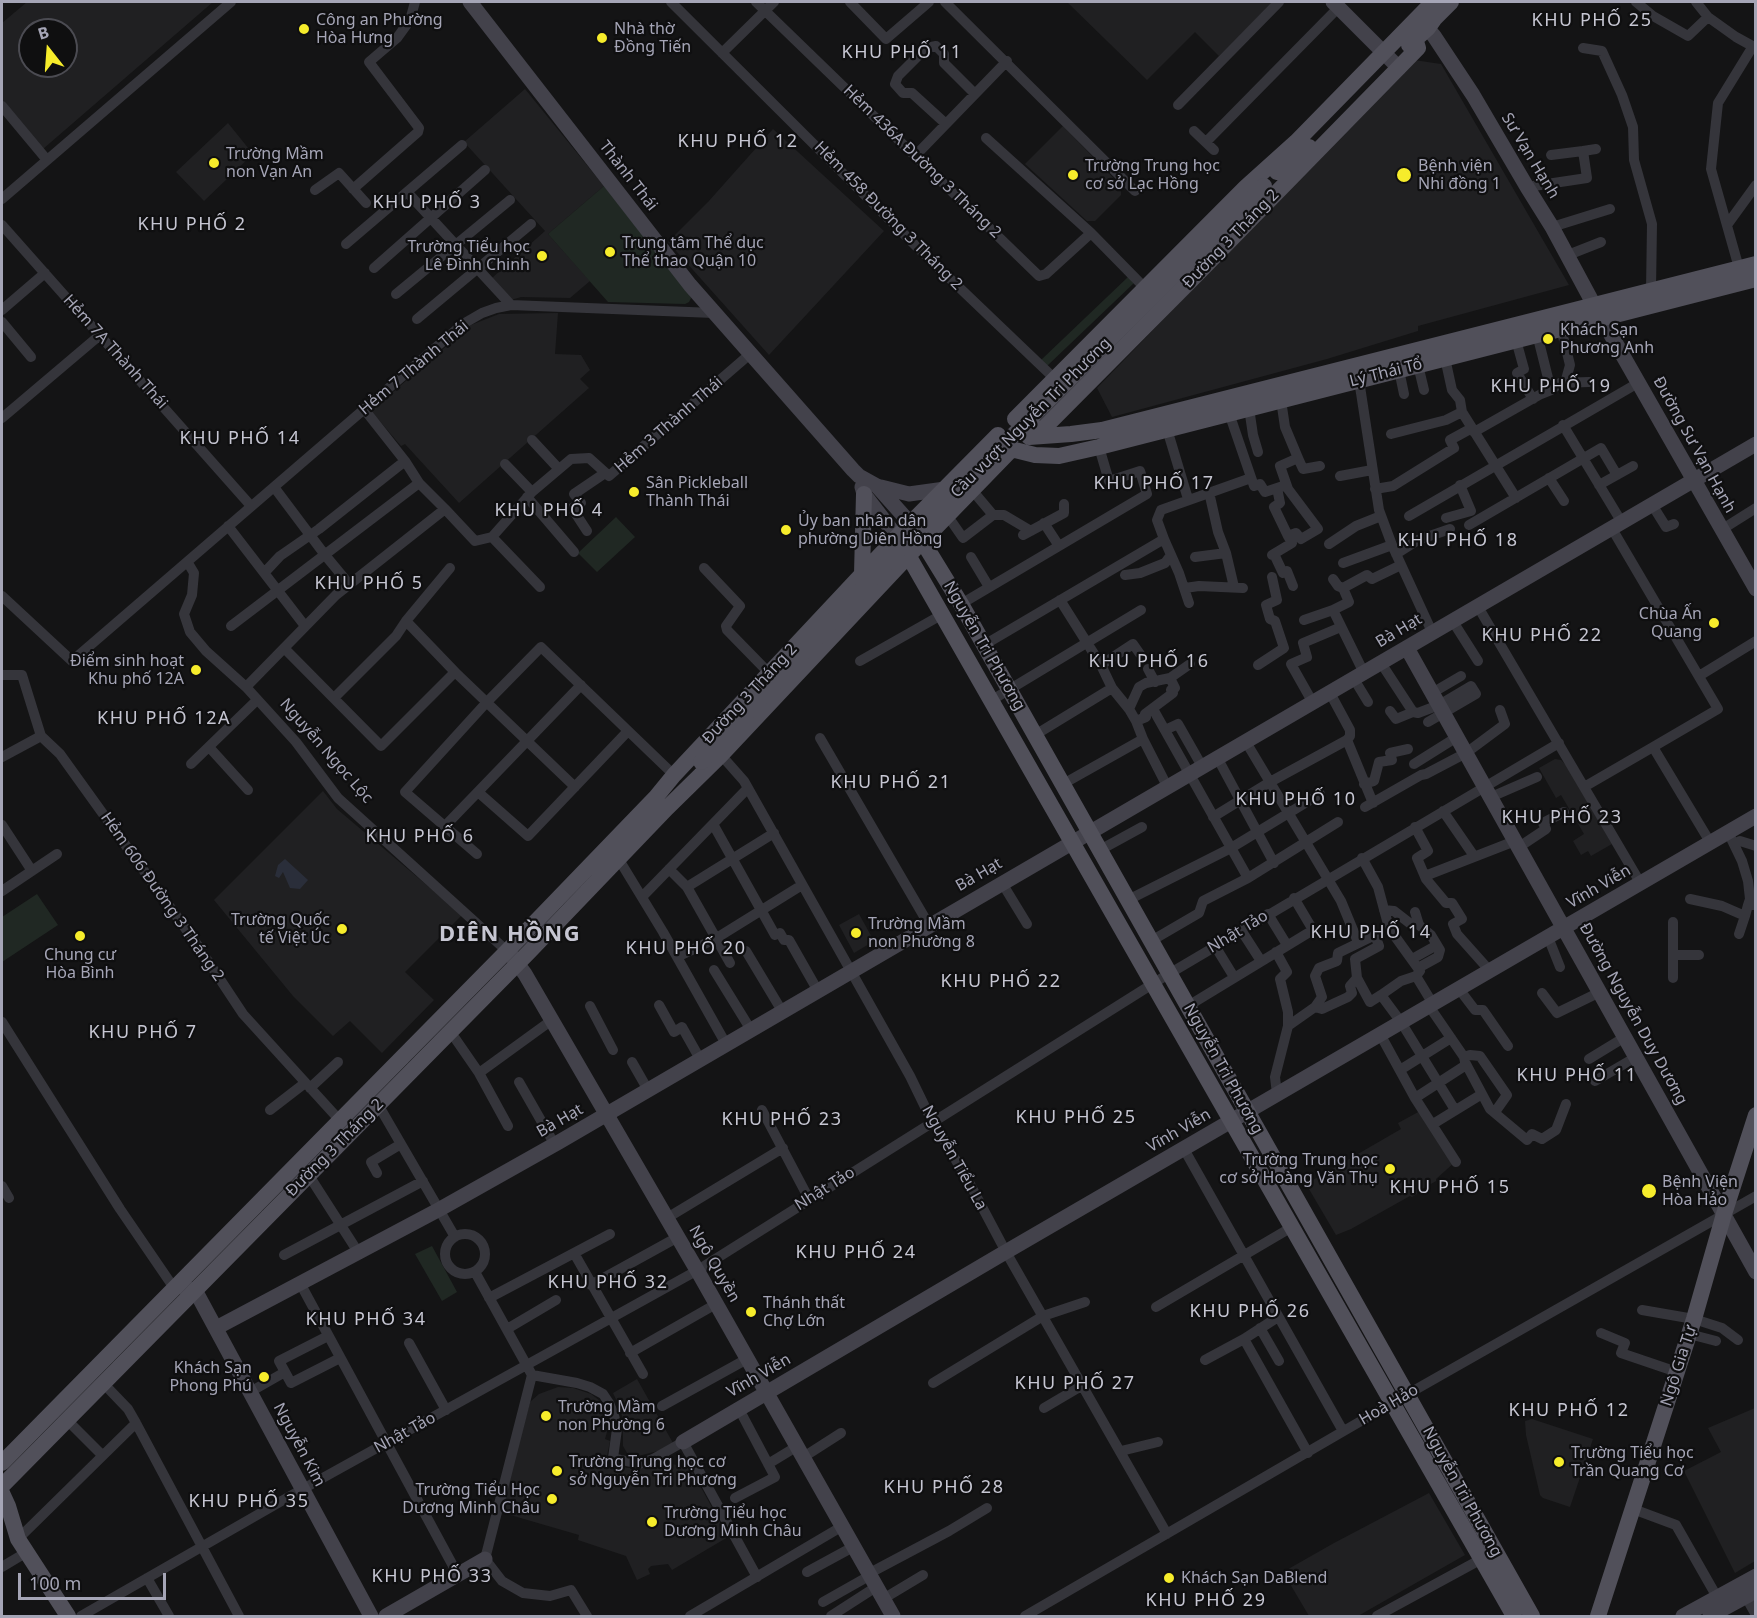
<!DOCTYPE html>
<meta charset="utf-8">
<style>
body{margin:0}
#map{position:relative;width:1757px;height:1618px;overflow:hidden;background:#141415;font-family:"Noto Sans",sans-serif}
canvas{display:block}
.frame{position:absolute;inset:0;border:3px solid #a5a5b6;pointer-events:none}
.north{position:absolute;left:18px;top:18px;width:60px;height:60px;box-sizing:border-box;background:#0f0f10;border:2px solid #4b4b52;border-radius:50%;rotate:343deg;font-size:16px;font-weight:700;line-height:24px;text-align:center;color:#a5a5b6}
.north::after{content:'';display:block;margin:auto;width:21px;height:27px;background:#f6ec2b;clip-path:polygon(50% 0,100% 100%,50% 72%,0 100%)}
.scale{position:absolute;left:18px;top:1573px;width:148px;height:27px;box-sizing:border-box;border:3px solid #a5a5b6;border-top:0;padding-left:8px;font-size:18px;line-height:21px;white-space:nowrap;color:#a5a5b6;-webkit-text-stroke:4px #0f0f10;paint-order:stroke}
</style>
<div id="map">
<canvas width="1757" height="1618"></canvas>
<div class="frame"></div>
<div class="north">B</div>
<div class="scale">100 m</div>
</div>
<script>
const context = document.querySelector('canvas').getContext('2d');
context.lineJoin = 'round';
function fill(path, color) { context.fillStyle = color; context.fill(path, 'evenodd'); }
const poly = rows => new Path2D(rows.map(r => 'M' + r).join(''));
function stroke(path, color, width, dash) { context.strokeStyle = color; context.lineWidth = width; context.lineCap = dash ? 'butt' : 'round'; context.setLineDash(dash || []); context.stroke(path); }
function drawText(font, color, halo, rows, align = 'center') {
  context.font = font + ' "Noto Sans",sans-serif'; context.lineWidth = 4.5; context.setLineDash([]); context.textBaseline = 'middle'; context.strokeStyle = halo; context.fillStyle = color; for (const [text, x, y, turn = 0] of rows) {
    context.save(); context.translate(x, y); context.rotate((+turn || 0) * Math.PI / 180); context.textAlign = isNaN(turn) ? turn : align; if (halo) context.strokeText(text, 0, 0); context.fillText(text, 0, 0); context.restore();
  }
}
fill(poly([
 [27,2,213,2,43,149,2,101,2,23],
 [30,30,66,30,66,66,30,66],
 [1067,2,1273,2,1219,56,1195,32,1147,80],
 [1414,60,1441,64,1569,285,1418,326,1418,331,1327,359,1112,417,1097,388],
 [525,89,604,186,548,234,590,281,570,298,521,297,511,300,492,278,545,231,464,142],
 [228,123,253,154,204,201,176,172],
 [1063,126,1121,186,1121,195,1095,221,1087,221,1025,164],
 [773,129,884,231,769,355,668,242,708,202],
 [558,313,555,354,581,355,590,370,580,379,589,388,459,503,405,444,401,446,371,411,471,325,499,314],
 [1555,759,1561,760,1567,766,1612,844,1591,856,1588,851,1581,855,1573,841,1584,834,1561,795,1556,798,1539,768],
 [323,791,337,809,462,915,405,972,434,1000,382,1053,350,1021,333,1036,293,996,214,900],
 [859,914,874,941,854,953,839,925],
 [1422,1110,1455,1162,1436,1179,1436,1181,1417,1192,1417,1194,1412,1197,1410,1196,1351,1229,1336,1235,1306,1184,1401,1129,1398,1123],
 [637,1379,673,1443,662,1450,630,1458,623,1446,623,1420,620,1408,613,1393],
 [558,1387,573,1388,591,1394,600,1401,606,1410,607,1420,610,1421,605,1439,610,1441,606,1461,627,1468,637,1468,662,1461,691,1469,728,1537,672,1570,668,1564,651,1566,648,1569,650,1574,637,1580,626,1556,578,1540,579,1535,500,1512,530,1402,539,1394],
 [1755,1408,1755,1561,1735,1573,1684,1471,1721,1452,1708,1428],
 [1532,1419,1593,1439,1570,1507,1543,1498,1540,1495,1526,1435,1525,1421],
 [1429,1493,1465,1555,1358,1616,1309,1616,1283,1572,1334,1543]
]), '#202022');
fill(poly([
 [604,186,689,294,691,298,689,302,685,304,608,302,548,234],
 [1128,277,1134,283,1047,366,1041,360],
 [616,517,635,537,597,572,578,553],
 [37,894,58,925,2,962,2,917],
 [432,1246,457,1292,442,1301,415,1254]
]), '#202823');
fill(poly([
 [285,859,308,880,300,889,290,888,283,872,279,878,275,876,278,865]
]), '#2a2e3a');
stroke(poly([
 [671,2,919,249,1055,379],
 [756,2,1039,276,1046,274,1091,233],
 [850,2,886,39,929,2],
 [945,2,1135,191],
 [1636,2,1653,16,1688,36,1708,17],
 [1696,2,1708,17,1736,37,1756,48],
 [1583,48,1602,51,1622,95,1633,127,1634,160,1652,224,1651,290],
 [722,53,774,2],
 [1178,105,1279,2],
 [2,106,47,160],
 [946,124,912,93,903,93,895,84,898,76,926,48,936,46,944,54,944,63,975,94],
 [1194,131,1214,150],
 [986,138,1091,233,1145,288],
 [1207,141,1339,7],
 [1551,155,1583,151],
 [915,156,1007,61],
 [1527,187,1587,178,1583,151,1596,149],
 [353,189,418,132,419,128,369,62,397,38,410,20,415,2],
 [315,190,339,173,366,203],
 [407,192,511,305],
 [2,199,231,2],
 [2,225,251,506],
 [1727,225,1756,185],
 [1552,227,1610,209],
 [346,244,462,145],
 [1568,255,1601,242],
 [374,268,485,170],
 [1739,268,1711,169,1718,103,1753,46],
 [396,294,510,200],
 [2,310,45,273],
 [417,319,531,224],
 [2,322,31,357],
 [1561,328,1570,365,1565,383],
 [1537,334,1551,390],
 [1516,340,1524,369,1517,373,1533,399],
 [1445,358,1452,390,1460,400,1462,412,1516,498],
 [1418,365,1424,390],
 [1399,370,1404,394],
 [1359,380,1379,510,1392,545,1432,632],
 [1249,408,1253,435,1258,452],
 [364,409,405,461,419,483,445,509],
 [1229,413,1254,486,1260,484,1265,492,1277,488],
 [2,418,100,335],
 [1563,425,1621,521],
 [1167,429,1188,499],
 [1474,432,1541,394,1551,390,1560,383,1589,382],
 [1391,434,1446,420,1462,412],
 [532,440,558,468],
 [1298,458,1303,469,1320,466],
 [505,464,532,492],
 [1340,476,1372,470],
 [1549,478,1564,501],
 [1599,485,1633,466],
 [1283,486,1277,488,1280,503,1274,507,1288,536],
 [274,487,325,555,349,584],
 [1375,489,1393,486,1454,448,1450,440,1472,428],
 [972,490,993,515,1004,515,1031,531],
 [1209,492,1218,532,1226,553,1234,587],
 [527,497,574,552],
 [1651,503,1666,527,1674,524],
 [947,515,963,538,993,515],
 [1409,516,1638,383],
 [1446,518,1471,511,1460,485],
 [1044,523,1059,546],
 [1469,525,1601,448,1617,475],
 [228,526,305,626],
 [1611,527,1718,709,1653,747,1710,842],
 [1721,530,1756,508],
 [587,531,572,508,581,503,574,494,605,473],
 [1023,535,1064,513,1064,504],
 [492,537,540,587],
 [1164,539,1157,520,1161,510,1251,478],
 [1329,544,1356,526,1381,516],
 [1274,554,1283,573],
 [1396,554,1418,540,1450,529],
 [1272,555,1292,543,1288,536,1296,533,1301,539,1318,529,1288,489,1280,466,1298,458,1285,427,1281,400],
 [971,557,989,587],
 [1195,557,1226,553],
 [188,563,194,573,192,595,184,614,190,632,206,651,246,687,296,742,338,798,507,951],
 [1343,563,1392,545],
 [704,568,740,606,726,626,727,630,770,674],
 [1287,571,1293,586],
 [265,572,280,556,319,529,405,461],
 [1125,575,1140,573,1165,563,1171,555],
 [1333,579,1338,586,1343,588,1349,602,1333,610,1364,673],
 [1185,588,1199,586,1243,588],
 [1343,588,1367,575,1372,579,1401,565],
 [2,596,72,661,463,324,482,313,496,308,511,305,714,313],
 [1060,600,1101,665,1112,688,1129,709],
 [961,604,1147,494,1140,471,1109,481,1099,447],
 [1477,605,1641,884],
 [1304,620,1333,610],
 [1452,620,1478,661],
 [231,626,419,483],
 [984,645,1164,539,1179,573,1189,603],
 [284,648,381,746,455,672,406,621],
 [860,661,943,614],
 [1381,663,1413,712],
 [1101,665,1133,644,1140,654],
 [1258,665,1284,648,1275,621,1270,619,1266,605,1277,600,1272,577],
 [1148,669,1155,682],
 [455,672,575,787],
 [2,675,22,675,41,736,60,754,198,946,243,1014,344,1125],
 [1699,676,1756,641],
 [1354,679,1368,702],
 [246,687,336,595,445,509,475,541,492,537,532,492,571,459,589,458,609,476,750,354],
 [1330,693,1350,730,1350,736,1347,740,1373,803],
 [1432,693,1461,676],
 [334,698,396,636,406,621,450,568],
 [992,700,1141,610],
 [1313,703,1291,664,1307,657,1303,643,1341,627],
 [1153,709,1248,878],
 [1390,711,1396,719,1413,712,1418,713,1439,705,1471,686,1476,694,1428,722],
 [1136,721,1146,717,1145,714,1173,693,1171,690,1175,688,1170,678],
 [1165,730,1178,724,1203,768],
 [1035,735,1112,688],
 [820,738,929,925],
 [1143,739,1168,788],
 [1246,742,1341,901,1358,942],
 [209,747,248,790],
 [721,755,744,781,910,1076,927,1111,971,1186,1006,1252,1167,1534],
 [2,757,41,736],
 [1218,759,1274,863],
 [191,764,257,700],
 [1414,764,1457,737],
 [1063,784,1143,739,1136,721,1129,709,1139,687,1146,683,1170,678,1190,664],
 [1364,784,1374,781,1379,762,1392,760,1390,753,1408,749],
 [1584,787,1653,747],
 [478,792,528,836,628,731],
 [1491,797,1537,777],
 [1365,807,1421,775,1426,774,1466,753,1505,724,1500,710],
 [1443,811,1474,856],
 [1213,817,1270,782,1347,740],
 [713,824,775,935],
 [2,825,32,871],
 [445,826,581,685],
 [1415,827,1428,851,1417,858,1426,879,1446,903,1452,903,1462,919,1453,924,1457,934,1490,971],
 [1728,832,1742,861,1748,881,1750,899,1748,905],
 [1734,844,1740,841,1756,846],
 [1519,847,1546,829,1543,823,1564,812,1564,814],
 [1100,850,1142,827],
 [477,854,405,792,486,703,541,647,674,775],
 [618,858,663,932,726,1044],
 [1362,858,1378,887,1389,928,1420,971,1416,976,1433,1004],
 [669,869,687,887,730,963],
 [1425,876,1515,841],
 [1002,883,1027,924],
 [687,887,774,833],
 [2,891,57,854],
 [642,897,748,788],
 [1690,899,1722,906,1745,916,1748,905,1755,905],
 [1128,900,1231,848,1320,794],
 [1384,910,1394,911,1412,925,1418,922],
 [1268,914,1287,945],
 [1673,922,1673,955,1699,955],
 [1241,930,1261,961],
 [780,933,784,940,789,940,818,991],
 [1739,934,1745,916],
 [1548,937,1560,967],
 [1151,941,1199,913,1203,901,1248,878,1338,822],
 [1215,946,1234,977],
 [746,951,782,1011],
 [1276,952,1287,972,1280,979,1288,1012,1288,1026,1275,1077,1277,1094],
 [677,957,715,939,802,885],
 [1412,959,1437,945,1431,935,1419,925,1415,912],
 [1418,968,1438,957,1440,950,1437,945],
 [714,970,751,1030],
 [1673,978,1673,955],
 [1459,989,1475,1010,1483,1010,1508,1046],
 [1542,993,1557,1013,1600,992],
 [1381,995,1401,981,1416,976],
 [659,1005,674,1032,682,1027,700,1059],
 [590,1006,613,1050],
 [1188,1006,1313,930,1294,898],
 [1429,1006,1464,1057,1465,1062,1490,1109,1527,1140,1532,1134,1542,1139,1556,1130,1566,1104],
 [1315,1007,1322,1009,1348,997,1352,993,1350,986,1357,978],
 [2,1022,120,1209,174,1288],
 [1288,1026,1315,1007,1322,997,1315,976,1319,968,1337,961,1338,953,1375,935,1379,946,1355,959,1357,978,1370,1002,1381,995,1401,1022,1455,1110],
 [450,1031,479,1073,508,1126],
 [1380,1034,1415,1098,1456,1162],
 [1464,1057,1470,1055,1480,1056,1507,1095,1495,1112],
 [1589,1059,1625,1037],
 [632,1062,648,1090],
 [1400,1070,1451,1038],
 [479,1073,552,1020],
 [1595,1081,1636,1057],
 [519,1082,555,1145],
 [310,1088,338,1062],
 [1415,1098,1466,1065],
 [376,1101,455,1237],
 [270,1110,305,1083],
 [762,1110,809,1199],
 [1433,1124,1482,1094],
 [1184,1149,1343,1431],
 [377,1173,371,1162,401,1144],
 [308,1174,358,1252],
 [2,1186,9,1198],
 [667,1218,783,1148],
 '445 1254a20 20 0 1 1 40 0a20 20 0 1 1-40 0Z',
 [574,1253,643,1374],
 [284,1255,423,1181],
 [475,1272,532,1375,485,1559,502,1581,523,1593,550,1596,571,1590,587,1616],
 [300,1283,458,1575],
 [591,1285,678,1237],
 [489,1298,610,1234],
 [1156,1307,1292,1227],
 [1642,1310,1694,1319,1722,1328,1738,1340],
 [1260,1328,1279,1361],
 [507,1329,556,1300],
 [1601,1333,1625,1343,1621,1353,1677,1372],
 [1689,1334,1716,1341],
 [328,1336,279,1361,291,1383,340,1358],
 [1244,1339,1308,1453],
 [409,1343,446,1410],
 [630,1353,716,1304],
 [1205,1360,1244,1339,1278,1317],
 [532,1375,577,1383,590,1387,603,1394,609,1403,614,1415,617,1429,613,1458,639,1464,653,1459,683,1442,757,1577],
 [103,1383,128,1409,136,1423,239,1616],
 [933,1383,1043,1316,1085,1302],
 [250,1392,285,1372],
 [662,1406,747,1359],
 [1044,1408,1083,1385],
 [66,1419,102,1455],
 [1121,1451,1158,1442],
 [802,1458,841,1433],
 [768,1464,796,1447],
 [735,1498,775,1477,739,1409],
 [1633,1509,1676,1525,1717,1597],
 [18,1539,136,1423],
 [2,1567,27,1552],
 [807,1572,853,1547],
 [868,1574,949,1531,987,1508],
 [147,1578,169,1616],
 [1746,1597,1756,1615],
 [883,1599,923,1575],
 [823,1602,869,1576],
 [81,1616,292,1495,698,1270,1162,978,1559,743],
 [690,1616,841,1527],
 [831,1616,876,1587],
 [1025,1616,1392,1403,1756,1196],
 [1377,1616,1487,1556]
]), '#35353b', 10);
stroke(poly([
 [470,2,690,285,853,470,859,476,877,486,910,523],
 [1333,2,1399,68],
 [1421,21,1434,36,1473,95,1527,187,1552,227,1594,305,1756,589],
 [862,487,864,494,897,537],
 [881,487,909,494,945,489],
 [1407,648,1756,1272],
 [511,955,525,974,701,1277,893,1616],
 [185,1289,195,1290,371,1616],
 [216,1328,440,1209,559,1142,1756,444],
 [683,1442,997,1257,1756,816],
 [386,1616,485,1559],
 [1683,1616,1756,1576],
 [1710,1616,1756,1591]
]), '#43424b', 15);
stroke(poly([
 [1409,45,1428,28,1435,18,1451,2],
 [1277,172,1309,147],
 [1015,419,1246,187,1296,142,1433,2],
 [1033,429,1044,428,1200,271,1418,48,1415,38],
 [1029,437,1071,434,1102,430,1756,264],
 [1015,450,1035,455,1059,456,1099,447,1756,279],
 [918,534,961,604,1532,1616],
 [904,548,1514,1616],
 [862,574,864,494],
 [2,1463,517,941,656,797,674,775,897,537,998,435],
 [2,1486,529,952,667,808,721,755,909,555,1011,450],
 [2,1493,8,1506,18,1539,68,1616],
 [1598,1616,1694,1319,1724,1214,1756,1115]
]), '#51505a', 16);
stroke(poly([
 [701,762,908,540,1264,186]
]), '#51505a', 16);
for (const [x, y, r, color] of [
 [304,29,6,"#f6ec2b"],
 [602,38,6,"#f6ec2b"],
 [214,163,6,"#f6ec2b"],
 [1073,175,6,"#f6ec2b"],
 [1404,175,8,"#f6ec2b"],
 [610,252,6,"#f6ec2b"],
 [542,256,6,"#f6ec2b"],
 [1548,339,6,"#f6ec2b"],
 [634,492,6,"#f6ec2b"],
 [786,530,6,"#f6ec2b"],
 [1714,623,6,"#f6ec2b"],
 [196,670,6,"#f6ec2b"],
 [342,929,6,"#f6ec2b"],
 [856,933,6,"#f6ec2b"],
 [80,936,6,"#f6ec2b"],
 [1390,1169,6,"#f6ec2b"],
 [1649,1191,8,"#f6ec2b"],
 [751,1312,6,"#f6ec2b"],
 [264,1377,6,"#f6ec2b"],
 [546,1416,6,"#f6ec2b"],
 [1559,1462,6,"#f6ec2b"],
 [557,1471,6,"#f6ec2b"],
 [552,1499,6,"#f6ec2b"],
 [652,1522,6,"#f6ec2b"],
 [1169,1578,6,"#f6ec2b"]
]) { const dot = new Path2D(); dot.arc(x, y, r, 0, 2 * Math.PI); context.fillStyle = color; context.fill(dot); stroke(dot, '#0f0f10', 2); }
drawText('16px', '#a5a5b6', '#0f0f10', [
 ["Công an Phường",316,20],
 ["Hòa Hưng",316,38],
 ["Nhà thờ",614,29],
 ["Đồng Tiến",614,47],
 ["Trường Mầm",226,154],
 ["non Vạn An",226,172],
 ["Trường Trung học",1085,166],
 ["cơ sở Lạc Hồng",1085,184],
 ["Bệnh viện",1418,166],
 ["Nhi đồng 1",1418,184],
 ["Trung tâm Thể dục",622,243],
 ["Thể thao Quận 10",622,261],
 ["Trường Tiểu học",530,247,"right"],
 ["Lê Đình Chinh",530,265,"right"],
 ["Khách Sạn",1560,330],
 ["Phương Anh",1560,348],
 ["Sân Pickleball",646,483],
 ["Thành Thái",646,501],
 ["Ủy ban nhân dân",798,521],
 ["phường Diên Hồng",798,539],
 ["Chùa Ấn",1702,614,"right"],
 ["Quang",1702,632,"right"],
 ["Điểm sinh hoạt",184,661,"right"],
 ["Khu phố 12A",184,679,"right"],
 ["Trường Quốc",330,920,"right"],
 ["tế Việt Úc",330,938,"right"],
 ["Trường Mầm",868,924],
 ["non Phường 8",868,942],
 ["Chung cư",80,955,"center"],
 ["Hòa Bình",80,973,"center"],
 ["Trường Trung học",1378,1160,"right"],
 ["cơ sở Hoàng Văn Thụ",1378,1178,"right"],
 ["Bệnh Viện",1662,1182],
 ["Hòa Hảo",1662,1200],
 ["Thánh thất",763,1303],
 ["Chợ Lớn",763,1321],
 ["Khách Sạn",252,1368,"right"],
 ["Phong Phú",252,1386,"right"],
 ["Trường Mầm",558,1407],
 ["non Phường 6",558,1425],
 ["Trường Tiểu học",1571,1453],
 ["Trần Quang Cơ",1571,1471],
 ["Trường Trung học cơ",569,1462],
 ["sở Nguyễn Tri Phương",569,1480],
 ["Trường Tiểu Học",540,1490,"right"],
 ["Dương Minh Châu",540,1508,"right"],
 ["Trường Tiểu học",664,1513],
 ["Dương Minh Châu",664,1531],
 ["Khách Sạn DaBlend",1181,1578]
], 'left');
drawText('16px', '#a5a5b6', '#0f0f10', [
 ["Sư Vạn Hạnh",1530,156,59],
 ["Hẻm 436A Đường 3 Tháng 2",922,162,44],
 ["Thành Thái",628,176,52],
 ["Hẻm 458 Đường 3 Tháng 2",888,216,45],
 ["Đường 3 Tháng 2",1231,239,-46],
 ["Hẻm 7A Thành Thái",115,352,48],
 ["Hẻm 7 Thành Thái",414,368,-40],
 ["Lý Thái Tổ",1386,373,-14],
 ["Cầu vượt Nguyễn Tri Phương",1031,418,-45],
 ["Hẻm 3 Thành Thái",669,425,-41],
 ["Đường Sư Vạn Hạnh",1694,445,61],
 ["Bà Hạt",1399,631,-31],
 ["Nguyễn Tri Phương",984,646,60],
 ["Đường 3 Tháng 2",750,694,-47],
 ["Nguyễn Ngọc Lộc",326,751,49],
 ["Bà Hạt",979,875,-30],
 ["Vĩnh Viễn",1599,887,-30],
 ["Hẻm 606 Đường 3 Tháng 2",162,897,55],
 ["Nhật Tảo",1238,932,-31],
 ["Đường Nguyễn Duy Dương",1633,1014,61],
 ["Nguyễn Tri Phương",1223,1069,61],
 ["Bà Hạt",560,1121,-30],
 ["Vĩnh Viễn",1179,1131,-30],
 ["Đường 3 Tháng 2",335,1148,-45],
 ["Nguyễn Tiểu La",954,1158,61],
 ["Nhật Tảo",825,1189,-32],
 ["Ngô Quyền",714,1264,60],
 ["Ngô Gia Tự",1679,1366,-72],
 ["Vĩnh Viễn",759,1376,-30],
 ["Hoà Hảo",1389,1405,-30],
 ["Nhật Tảo",405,1433,-29],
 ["Nguyễn Kim",299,1445,62],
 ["Nguyễn Tri Phương",1462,1492,61]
]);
context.letterSpacing = '1.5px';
drawText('18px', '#c6c6d2', '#0f0f10', [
 ["KHU PHỐ 25",1592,21],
 ["KHU PHỐ 11",902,53],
 ["KHU PHỐ 12",738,142],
 ["KHU PHỐ 3",427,203],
 ["KHU PHỐ 2",192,225],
 ["KHU PHỐ 19",1551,387],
 ["KHU PHỐ 14",240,439],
 ["KHU PHỐ 17",1154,484],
 ["KHU PHỐ 4",549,511],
 ["KHU PHỐ 18",1458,541],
 ["KHU PHỐ 5",369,584],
 ["KHU PHỐ 22",1542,636],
 ["KHU PHỐ 16",1149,662],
 ["KHU PHỐ 12A",164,719],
 ["KHU PHỐ 21",891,783],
 ["KHU PHỐ 10",1296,800],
 ["KHU PHỐ 23",1562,818],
 ["KHU PHỐ 6",420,837],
 ["KHU PHỐ 14",1371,933],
 ["KHU PHỐ 20",686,949],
 ["KHU PHỐ 22",1001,982],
 ["KHU PHỐ 7",143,1033],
 ["KHU PHỐ 11",1577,1076],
 ["KHU PHỐ 25",1076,1118],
 ["KHU PHỐ 23",782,1120],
 ["KHU PHỐ 15",1450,1188],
 ["KHU PHỐ 24",856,1253],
 ["KHU PHỐ 32",608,1283],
 ["KHU PHỐ 26",1250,1312],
 ["KHU PHỐ 34",366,1320],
 ["KHU PHỐ 27",1075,1384],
 ["KHU PHỐ 12",1569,1411],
 ["KHU PHỐ 28",944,1488],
 ["KHU PHỐ 35",249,1502],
 ["KHU PHỐ 33",432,1577],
 ["KHU PHỐ 29",1206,1601]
]);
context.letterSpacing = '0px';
context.letterSpacing = '1.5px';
drawText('bold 22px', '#c6c6d2', '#0f0f10', [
 ["DIÊN HỒNG",510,935]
]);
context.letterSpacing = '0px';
</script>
